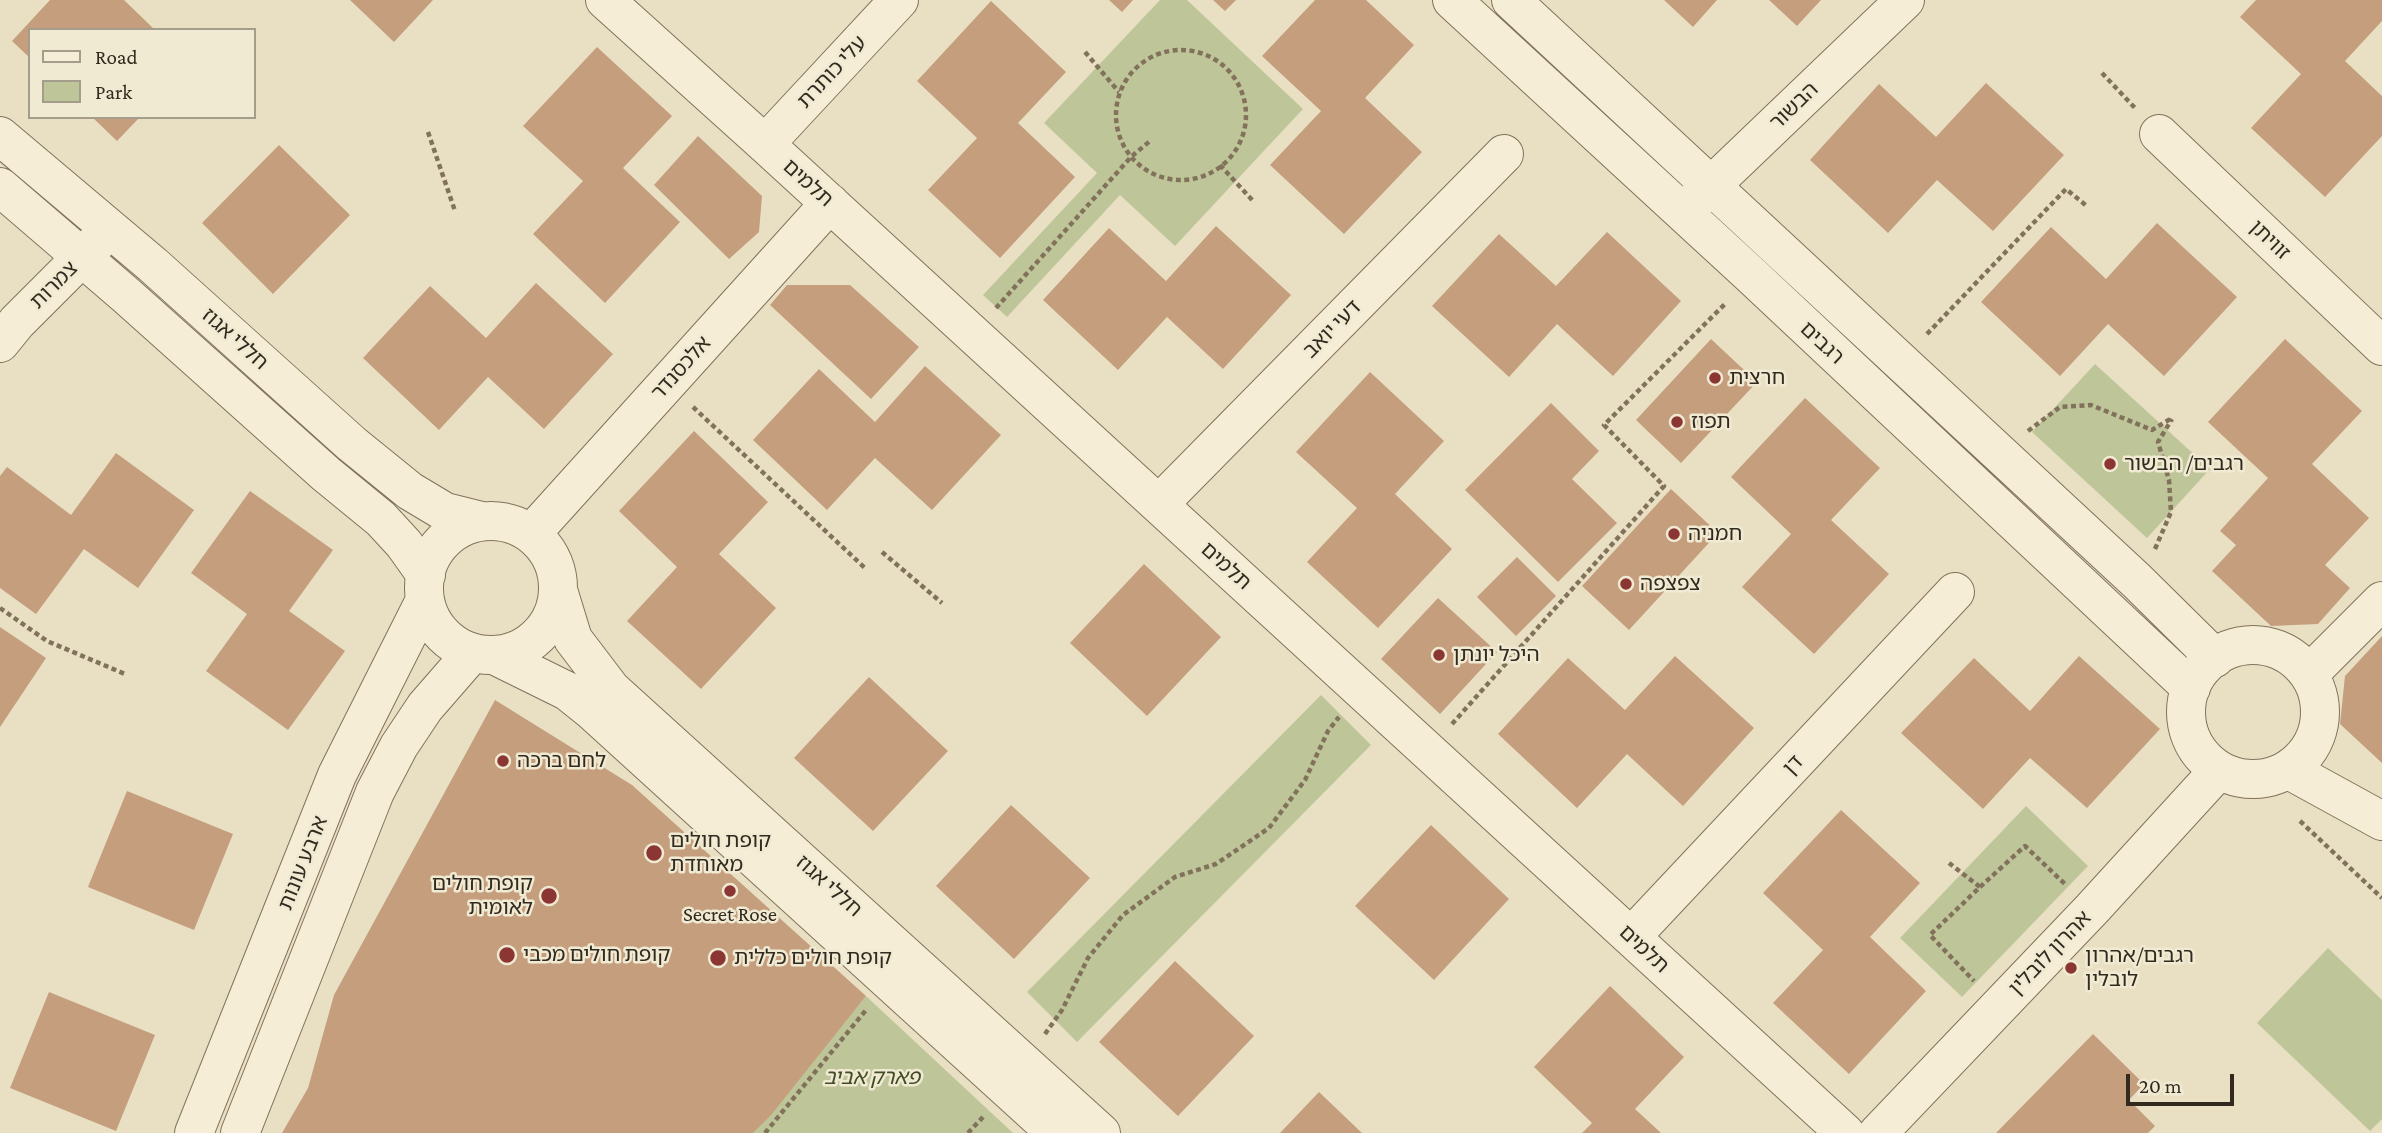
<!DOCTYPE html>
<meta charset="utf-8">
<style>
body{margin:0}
#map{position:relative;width:2382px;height:1133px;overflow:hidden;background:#e9e0c4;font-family:"Crimson Pro",serif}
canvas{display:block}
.legend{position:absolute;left:28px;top:28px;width:228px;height:91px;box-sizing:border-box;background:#f1ead3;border:2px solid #a59d8b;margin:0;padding:9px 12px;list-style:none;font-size:21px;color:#332a1f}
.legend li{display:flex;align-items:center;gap:14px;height:35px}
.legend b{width:35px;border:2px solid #a59d8b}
.scale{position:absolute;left:2126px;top:1074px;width:108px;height:32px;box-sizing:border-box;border:4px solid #332a1f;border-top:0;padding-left:9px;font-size:21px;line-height:24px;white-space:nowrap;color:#332a1f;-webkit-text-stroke:5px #f1ead3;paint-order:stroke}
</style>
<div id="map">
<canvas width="2382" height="1133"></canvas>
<ul class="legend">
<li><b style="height:9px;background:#f5edd6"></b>Road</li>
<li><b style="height:19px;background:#bec699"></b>Park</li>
</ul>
<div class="scale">20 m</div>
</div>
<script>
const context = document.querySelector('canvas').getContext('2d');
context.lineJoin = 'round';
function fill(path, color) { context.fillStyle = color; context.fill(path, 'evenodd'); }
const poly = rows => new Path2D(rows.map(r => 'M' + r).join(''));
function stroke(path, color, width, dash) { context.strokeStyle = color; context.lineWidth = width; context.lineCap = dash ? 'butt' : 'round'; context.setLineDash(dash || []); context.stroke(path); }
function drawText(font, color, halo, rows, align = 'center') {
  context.font = font + ' "Crimson Pro","Noto Sans Hebrew",serif'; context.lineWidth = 5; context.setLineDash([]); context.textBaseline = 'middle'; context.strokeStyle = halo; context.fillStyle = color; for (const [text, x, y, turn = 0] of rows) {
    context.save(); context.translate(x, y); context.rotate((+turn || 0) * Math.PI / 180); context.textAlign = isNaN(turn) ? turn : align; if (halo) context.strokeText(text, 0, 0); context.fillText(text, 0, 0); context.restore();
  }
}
fill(poly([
 [1160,0,1187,0,1303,109,1175,246,1120,195,1007,317,983,295,1097,173,1044,123],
 [2095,364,2210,469,2147,538,2032,432],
 [1321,695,1371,745,1077,1042,1027,992],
 [2026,806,2088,866,1962,997,1900,938],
 [2328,948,2382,1000,2382,1119,2370,1131,2257,1023],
 [866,996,1013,1133,753,1133]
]), '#bec699');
fill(poly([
 [50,0,124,0,155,30,30,30,30,58,12,41],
 [350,0,433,0,394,42],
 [1109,0,1133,0,1122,12],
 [1213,0,1236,0,1225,11],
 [1315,0,1366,0,1414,45,1365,98,1422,152,1344,234,1270,165,1321,111,1262,56],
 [1664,0,1717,0,1693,27],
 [1769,0,1821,0,1797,26],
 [2256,0,2382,0,2382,21,2345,61,2382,96,2382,136,2325,197,2251,128,2301,74,2240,17],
 [991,1,1066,72,1018,123,1075,177,1000,258,928,190,977,138,917,81],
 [597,47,672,116,623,168,680,222,605,303,533,234,583,181,523,126],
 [1986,83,2064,155,1993,231,1937,180,1888,233,1810,160,1879,84,1936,137],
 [92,117,140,117,117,141],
 [698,136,762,196,759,232,729,259,654,185],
 [279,145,350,215,273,294,202,223],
 [2157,223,2237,297,2164,376,2108,324,2060,376,1981,302,2051,227,2106,279],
 [1216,226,1291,295,1223,369,1167,317,1118,370,1043,300,1109,228,1166,281],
 [1607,232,1681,301,1613,376,1557,324,1509,377,1432,306,1499,234,1556,286],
 [536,283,613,354,544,429,488,377,439,430,363,358,430,286,486,338],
 [787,285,850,285,919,347,871,399,770,305],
 [1711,339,1757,382,1681,463,1636,420],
 [2285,339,2362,411,2312,464,2369,518,2325,565,2350,588,2318,624,2271,626,2212,571,2236,545,2220,531,2268,478,2208,422],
 [925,366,1001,435,932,510,875,458,827,510,753,440,819,369,875,422],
 [1370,372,1444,441,1395,494,1452,549,1378,628,1307,562,1357,508,1296,452],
 [1805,398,1880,468,1831,520,1889,574,1814,654,1742,587,1791,534,1731,477],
 [1551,403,1599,451,1572,479,1617,523,1558,582,1465,490],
 [694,431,768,502,719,554,776,608,701,689,627,621,677,567,619,511],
 [116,453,194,510,138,588,84,549,36,614,0,588,0,476,7,467,71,515],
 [1671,489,1718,533,1629,630,1582,586],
 [250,491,333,550,289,611,345,651,288,730,206,671,247,614,191,573],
 [1517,557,1556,596,1516,636,1477,597],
 [1144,564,1221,637,1147,716,1070,643],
 [1438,598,1497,652,1440,714,1381,659],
 [0,627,46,658,0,727],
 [2382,636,2382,763,2340,724,2345,676],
 [1675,656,1754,728,1683,806,1627,754,1577,808,1498,734,1568,658,1625,710],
 [2079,656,2160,729,2087,808,2030,758,1983,809,1901,733,1974,658,2030,711],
 [869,677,948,751,873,831,794,758],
 [495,700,632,785,866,996,771,1115,753,1133,282,1133,308,1088,334,995],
 [127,791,233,834,194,930,88,887],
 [1011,805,1090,878,1014,959,936,886],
 [1841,810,1920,883,1870,937,1926,991,1849,1074,1773,1003,1823,950,1763,893],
 [1431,825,1509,899,1434,980,1355,906],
 [1175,961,1254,1036,1178,1116,1099,1042],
 [1610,986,1684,1057,1635,1109,1661,1133,1582,1133,1592,1123,1534,1067],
 [49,992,155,1035,116,1131,10,1088],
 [2093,1034,2144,1084,2129,1100,2155,1126,2148,1133,1996,1133],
 [1319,1092,1362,1133,1280,1133]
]), '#c49e7d');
const minor = poly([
 [605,0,765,144,1845,1133],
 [1452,0,1752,276,2191,688],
 [1511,0,2137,581,2215,658],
 [2159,134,2382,346],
 [0,136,153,265,352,444,410,491,445,512,481,521],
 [765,144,899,0],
 [0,187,127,296,326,474,381,519,404,544,426,575],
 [1694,202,1905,0],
 [0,343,17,322,99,240],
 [1159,504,1504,154],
 '424 588a67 67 0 1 1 134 0a67 67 0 1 1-134 0Z',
 [531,534,830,203],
 [558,590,573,639,611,689,1101,1133],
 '2186 712a67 67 0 1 1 134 0a67 67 0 1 1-134 0Z',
 [494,655,567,691,592,711,1056,1133],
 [2309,674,2382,601],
 [2289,770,2382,821],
 [1631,937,1955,592],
 [194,1133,337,775,425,600],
 [240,1133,375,792,399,746,425,707,472,653],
 [1878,1133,2092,909,2219,770]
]);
stroke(minor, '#82725c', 40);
stroke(poly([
 '1116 115a65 65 0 1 1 130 0a65 65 0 1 1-130 0Z',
 [1085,52,1119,92],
 [2102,73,2135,108],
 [428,132,455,211],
 [1220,165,1253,201],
 [996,308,1131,157,1150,141],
 [1927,334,2066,189,2088,207],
 [693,407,866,569],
 [2028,431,2060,407,2091,405,2152,430,2172,418],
 [2155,549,2171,512,2169,480,2158,442,2172,419],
 [882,552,942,603],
 [0,608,47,641,125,674],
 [1452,724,1664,486,1604,425,1726,303],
 [2300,821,2382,898],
 [1949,863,1980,887,1930,935,1974,981],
 [1980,887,2025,846,2066,885],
 [1045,1034,1062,1010,1088,958,1123,915,1175,877,1216,864,1269,828,1305,780,1328,731,1339,717],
 [765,1133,866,1010],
 [968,1133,983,1117]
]), '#82725c', 4.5, [5, 3.5]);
stroke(minor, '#f5edd6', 38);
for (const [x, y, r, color] of [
 [1715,378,7,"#8b3632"],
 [1677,422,7,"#8b3632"],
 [2110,464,7,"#8b3632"],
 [1674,534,7,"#8b3632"],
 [1626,584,7,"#8b3632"],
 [1439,655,7,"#8b3632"],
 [503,761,7,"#8b3632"],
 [654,853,9,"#8b3632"],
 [730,891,7,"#8b3632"],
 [549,896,9,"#8b3632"],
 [507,955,9,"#8b3632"],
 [718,958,9,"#8b3632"],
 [2071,968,7,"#8b3632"]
]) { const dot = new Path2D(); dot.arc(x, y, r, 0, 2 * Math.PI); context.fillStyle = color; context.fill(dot); stroke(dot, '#f1ead3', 2.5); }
drawText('21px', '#332a1f', '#f1ead3', [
 ["עלי כותרת",832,72,-47],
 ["הבשור",1794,106,-44],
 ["תלמים",808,183,42],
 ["זוויתן",2270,240,44],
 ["צמרות",54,285,-45],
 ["דעי יואב",1332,329,-45],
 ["חללי אגוז",235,339,42],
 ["רגבים",1822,343,43],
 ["אלכסנדר",681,368,-48],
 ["תלמים",1226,566,42],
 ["דן",1793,765,-47],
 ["ארבע עונות",303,863,-68],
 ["חללי אגוז",829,886,42],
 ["תלמים",1644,949,43],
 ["אהרון לובלין",2050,953,-46]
]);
drawText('21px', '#332a1f', '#f1ead3', [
 ["חרצית",1729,378],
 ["תפוז",1691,422],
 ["רגבים/ הבשור",2124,464],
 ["חמניה",1688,534],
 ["צפצפה",1640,584],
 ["היכל יונתן",1453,655],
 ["לחם ברכה",517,761],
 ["קופת חולים",670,841],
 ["מאוחדת",670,865],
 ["קופת חולים",533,884,"right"],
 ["לאומית",533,908,"right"],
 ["Secret Rose",730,915,"center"],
 ["קופת חולים מכבי",523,955],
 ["רגבים/אהרון",2085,956],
 ["לובלין",2085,980],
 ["קופת חולים כללית",734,958]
], 'left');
drawText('italic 21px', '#424e27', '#f1ead3', [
 ["פארק אביב",872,1078]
]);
</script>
